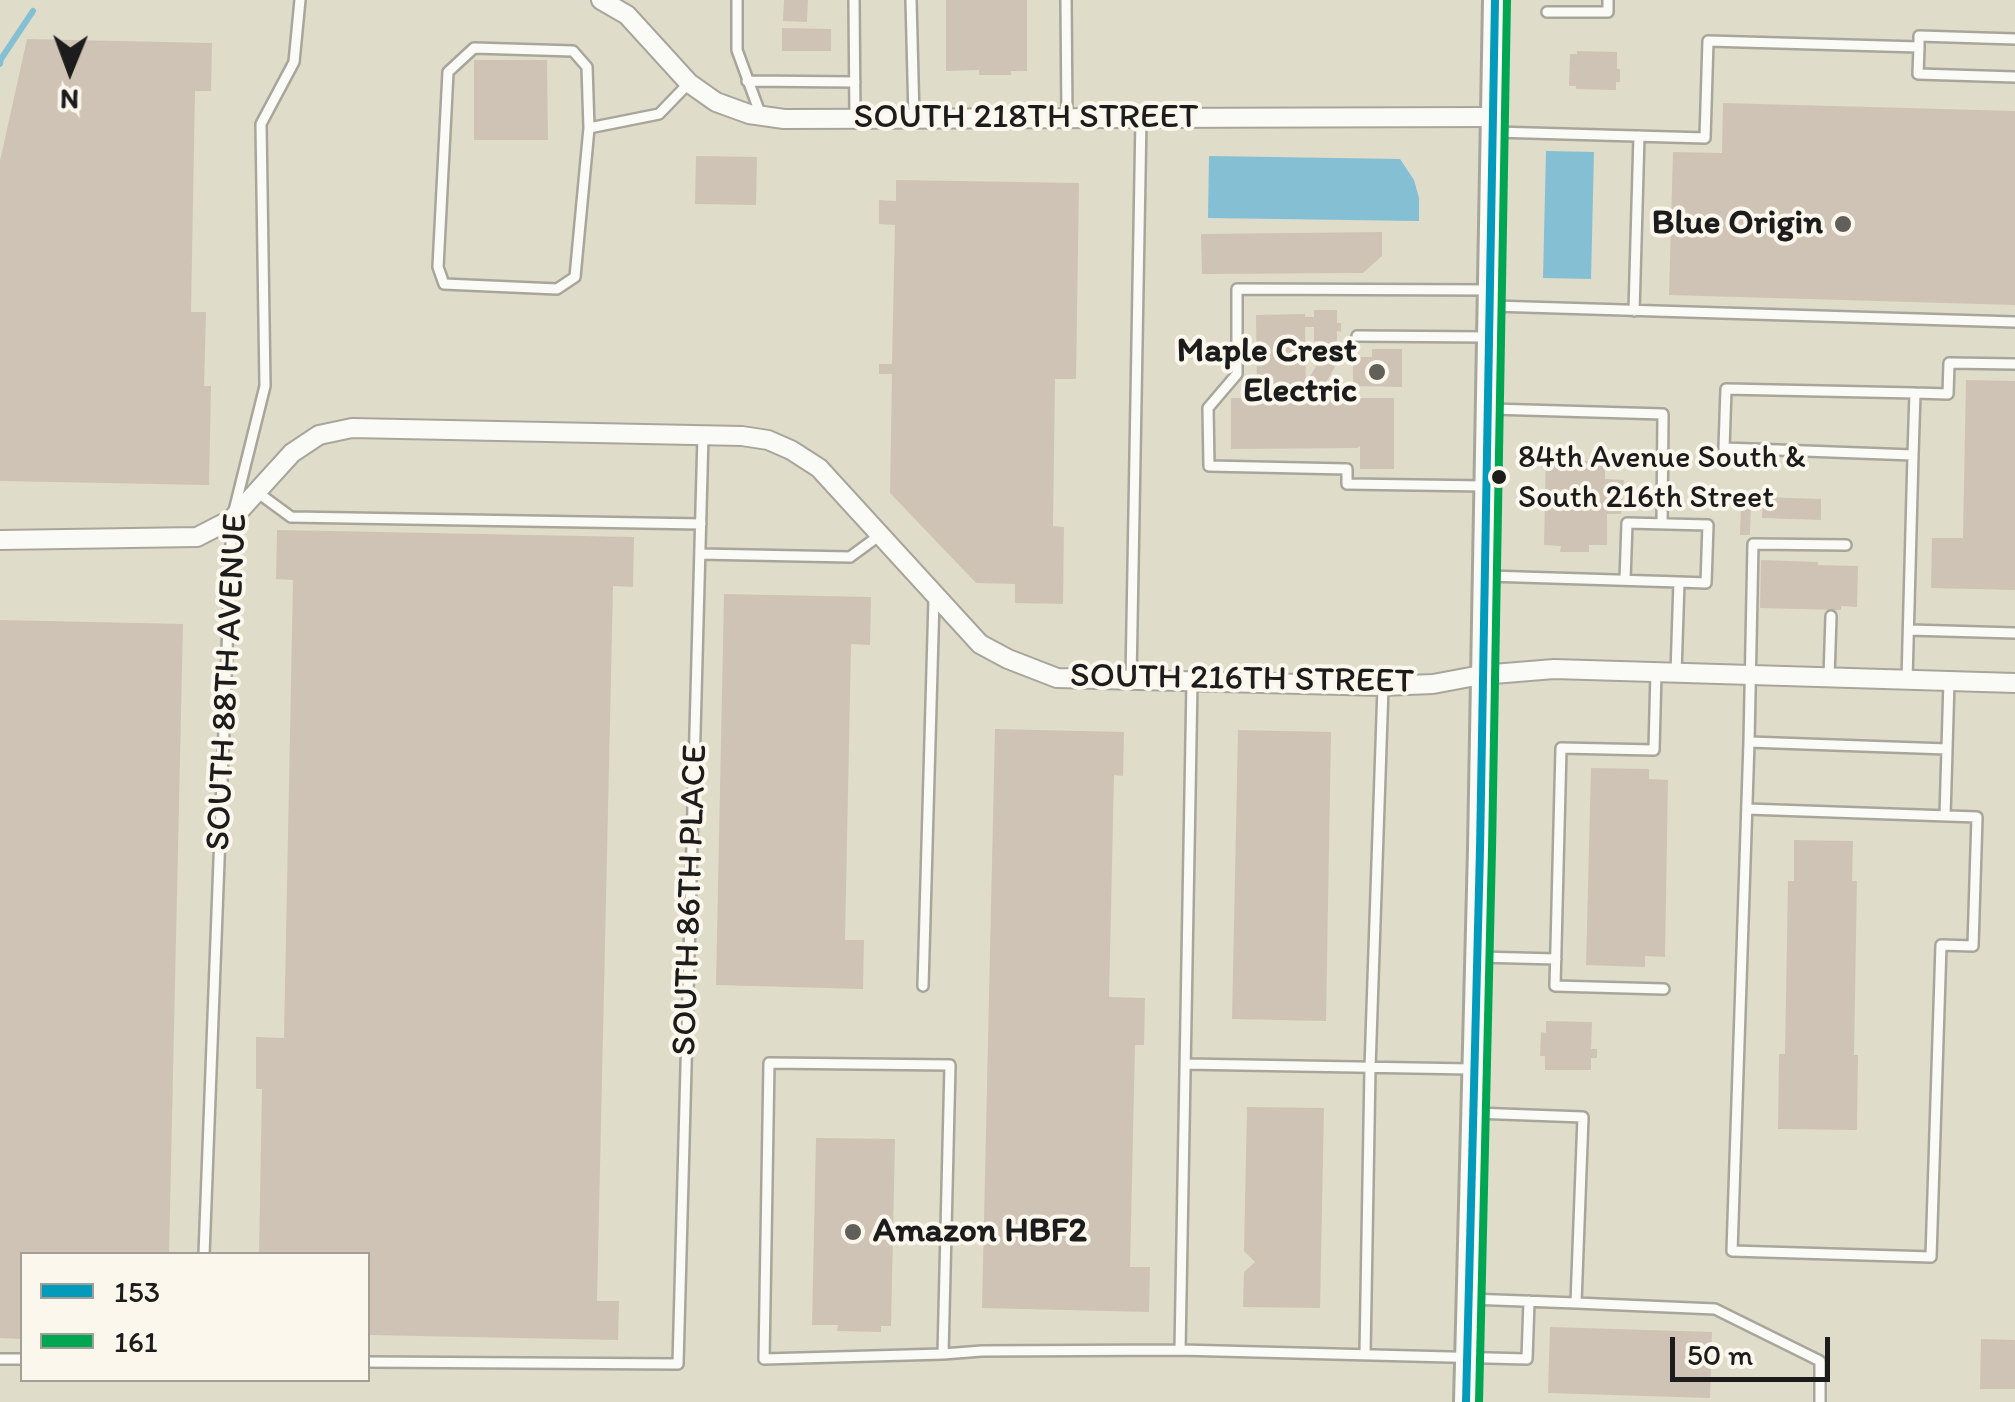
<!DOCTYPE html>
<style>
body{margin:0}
#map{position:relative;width:2015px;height:1402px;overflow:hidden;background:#e0dcca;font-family:Itim,sans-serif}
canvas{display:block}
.legend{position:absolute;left:20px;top:1252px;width:350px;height:130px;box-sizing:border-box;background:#fbf7ec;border:2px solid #a29f99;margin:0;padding:12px 18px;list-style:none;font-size:30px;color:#1c1c1c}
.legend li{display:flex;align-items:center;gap:20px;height:50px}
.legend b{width:50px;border:2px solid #a29f99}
.north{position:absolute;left:20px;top:20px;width:100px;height:100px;-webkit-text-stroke:8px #fbf7ec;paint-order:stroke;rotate:181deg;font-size:28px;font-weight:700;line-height:40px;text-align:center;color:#1c1c1c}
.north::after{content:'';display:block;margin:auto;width:35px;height:45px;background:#1c1c1c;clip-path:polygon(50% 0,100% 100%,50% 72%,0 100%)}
.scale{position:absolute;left:1670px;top:1337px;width:160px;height:45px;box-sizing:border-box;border:5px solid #1c1c1c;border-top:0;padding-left:12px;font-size:30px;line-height:35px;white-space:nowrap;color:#1c1c1c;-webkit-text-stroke:8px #fbf7ec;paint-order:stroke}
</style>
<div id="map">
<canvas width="2015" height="1402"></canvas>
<ul class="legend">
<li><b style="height:12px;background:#039bbc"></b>153</li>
<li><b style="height:12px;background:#00a651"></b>161</li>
</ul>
<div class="north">N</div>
<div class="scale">50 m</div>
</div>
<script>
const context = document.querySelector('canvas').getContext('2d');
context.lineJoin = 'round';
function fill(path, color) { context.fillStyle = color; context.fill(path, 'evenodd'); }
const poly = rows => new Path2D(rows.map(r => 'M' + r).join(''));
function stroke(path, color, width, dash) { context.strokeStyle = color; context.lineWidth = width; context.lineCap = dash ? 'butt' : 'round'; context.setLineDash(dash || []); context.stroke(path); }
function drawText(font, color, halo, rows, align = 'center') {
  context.font = font + ' Itim,sans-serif'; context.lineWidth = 8; context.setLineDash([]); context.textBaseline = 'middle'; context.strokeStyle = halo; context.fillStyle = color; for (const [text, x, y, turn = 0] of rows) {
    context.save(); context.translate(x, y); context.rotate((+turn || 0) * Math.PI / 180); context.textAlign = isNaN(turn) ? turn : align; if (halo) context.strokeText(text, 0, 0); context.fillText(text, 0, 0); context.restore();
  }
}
fill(poly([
 [1546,151,1594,152,1591,279,1543,278],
 [1209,156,1400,159,1414,180,1419,198,1419,221,1208,218]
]), '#84bfd4');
stroke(poly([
 [0,64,1,59,33,11]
]), '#84bfd4', 6);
fill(poly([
 [784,0,808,0,807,22,783,21],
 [946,0,1027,0,1027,71,1011,71,1011,75,979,75,979,70,946,71],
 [782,28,831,29,831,51,782,51],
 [27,39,212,43,211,91,195,91,191,312,206,312,204,386,211,386,209,485,0,481,0,161],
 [1577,51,1617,52,1617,69,1620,69,1620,82,1616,82,1616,90,1576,89,1576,86,1569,86,1570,54,1577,54],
 [474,60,547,60,548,140,474,140],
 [1723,103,2015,111,2015,305,1669,295,1673,152,1722,153],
 [696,156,757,157,756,205,695,204],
 [896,180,1079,183,1076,379,1055,379,1053,526,1064,527,1063,604,1015,603,1015,584,976,583,890,493,892,374,879,374,879,364,892,364,895,225,879,224,879,200,896,201],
 [1382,232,1382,256,1363,273,1202,274,1201,234],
 [1314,310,1337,310,1337,323,1341,323,1341,332,1337,331,1337,352,1324,352,1324,341,1314,341,1314,327,1305,327,1306,398,1394,398,1394,469,1360,469,1360,446,1357,448,1231,449,1231,398,1257,398,1256,315,1305,314,1305,317,1314,317],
 [1372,349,1402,349,1402,387,1353,386,1353,357,1372,357],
 [1321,358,1337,363,1318,397,1311,393,1317,382,1309,378],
 [1966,380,2015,381,2015,590,1931,588,1932,538,1963,538],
 [1546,452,1580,453,1580,459,1583,459,1583,461,1605,461,1605,479,1624,480,1621,514,1607,514,1607,545,1589,545,1589,552,1560,552,1561,546,1544,545],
 [1763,497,1821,499,1821,520,1762,518],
 [1741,503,1751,503,1750,535,1740,535],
 [277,530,634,537,633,587,613,586,597,1301,619,1301,618,1340,368,1335,368,1254,259,1254,262,1089,256,1089,256,1037,284,1038,293,580,276,579],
 [1761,560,1818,562,1818,565,1858,566,1857,607,1841,606,1841,610,1760,608],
 [724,594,871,597,870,645,851,644,845,940,864,940,863,989,716,985],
 [0,620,183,624,169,1254,22,1254,22,1339,0,1338],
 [995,729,1124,732,1123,776,1114,775,1109,997,1145,998,1144,1045,1135,1045,1130,1267,1150,1267,1149,1312,982,1308],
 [1238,730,1331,732,1326,1021,1232,1019],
 [1591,768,1649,769,1649,779,1668,780,1665,957,1645,956,1645,967,1586,965],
 [1794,840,1853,841,1852,881,1857,881,1854,1055,1858,1055,1857,1130,1778,1129,1779,1054,1785,1054,1788,881,1794,881],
 [1546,1021,1592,1022,1591,1049,1597,1049,1597,1058,1591,1058,1591,1070,1545,1070,1545,1056,1540,1056,1541,1032,1546,1033],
 [1247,1107,1324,1108,1320,1308,1243,1307,1244,1272,1255,1262,1244,1251],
 [816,1138,895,1139,891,1326,881,1326,881,1332,837,1331,838,1325,812,1325],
 [1550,1327,1712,1332,1710,1398,1548,1393],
 [1981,1339,2015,1340,2015,1389,1980,1389]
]), '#cfc3b5');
const lane = poly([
 [737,0,737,50,760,113],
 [854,0,855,118],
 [911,0,914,117],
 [1066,0,1067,118],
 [1547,12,1608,12,1608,0],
 [1919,47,1919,36,2015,39],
 [747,81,855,82],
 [589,128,587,67,573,51,474,48,448,72,438,267,444,284,557,289,575,277,589,128,659,114,689,83],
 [1495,132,1705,138,1708,41,1919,47,1918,74,2015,77],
 [1493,306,2015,322],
 [1634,311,1639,136],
 [1357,336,1485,337],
 [1915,393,1913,455,1724,448,1726,389,1915,393,1948,394,1949,363,2015,364],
 [1491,409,1663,414,1662,524],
 [1485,486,1347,484,1347,469,1209,466,1208,408,1237,374,1237,289,1489,290],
 [257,492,291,517,701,524],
 [1846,545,1753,544,1749,742,1947,749,1949,681],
 [700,554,850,557,880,535],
 [1488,576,1679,582,1676,673],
 [1625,580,1627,523,1708,525,1706,583,1679,582],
 [1909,630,2015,633],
 [1656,672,1654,750,1561,748,1555,986,1664,989],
 [1829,677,1831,616],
 [1131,680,1141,118],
 [1907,680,1913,455],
 [1192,682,1180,1350,1527,1359,1529,1301],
 [1747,809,1977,817,1973,946,1941,945,1931,1257,1732,1251,1749,742],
 [1945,816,1947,749],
 [1479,957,1556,959],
 [923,986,934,599],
 [1185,1064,1470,1069],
 [1474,1113,1583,1117,1576,1303,1715,1309,1820,1361,1820,1402],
 [204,1254,232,519,265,386,261,124,294,62,300,0],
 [1469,1299,1576,1303],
 [943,1354,950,1065,769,1063,764,1359,943,1354,982,1351,1180,1350],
 [1365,1354,1370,1068,1383,687],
 [0,1359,22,1359],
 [368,1362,678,1364,703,435]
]);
const street = poly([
 [601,0,627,15,689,83,716,102,749,114,784,119,1493,117],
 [0,540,197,537,232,519,292,453,319,435,352,428,742,436,768,440,791,450,819,468,980,644,1008,659,1057,678,1383,686,1433,684,1481,675,1554,669,2015,683]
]);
const secondary = poly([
 [1466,1402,1480,849,1495,0]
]);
stroke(lane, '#a8a69b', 14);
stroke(street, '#a8a69b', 22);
stroke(secondary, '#a8a69b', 28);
stroke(lane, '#fafaf7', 9);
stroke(street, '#fafaf7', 18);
stroke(secondary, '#fafaf7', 22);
stroke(poly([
 [1466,1402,1480,849,1495,0]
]), '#039bbc', 8);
stroke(poly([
 [1479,1402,1492,849,1507,0]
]), '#00a651', 8);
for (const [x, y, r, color] of [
 [1843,224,10,"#615f59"],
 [1377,372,10,"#615f59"],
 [1499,477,9,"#1c1c1c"],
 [853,1232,10,"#615f59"]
]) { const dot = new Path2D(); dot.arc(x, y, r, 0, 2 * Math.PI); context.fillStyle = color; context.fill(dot); stroke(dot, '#fbf7ec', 4); }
drawText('32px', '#1c1c1c', '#fbf7ec', [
 ["84th Avenue South &",1518,459],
 ["South 216th Street",1518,499]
], 'left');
drawText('35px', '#1c1c1c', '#fbf7ec', [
 ["SOUTH 218TH STREET",1026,118],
 ["SOUTH 216TH STREET",1242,680,1],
 ["SOUTH 88TH AVENUE",228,682,-87],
 ["SOUTH 86TH PLACE",691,900,-88]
]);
drawText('bold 35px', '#1c1c1c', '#fbf7ec', [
 ["Blue Origin",1823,224],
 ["Maple Crest",1357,352],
 ["Electric",1357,392],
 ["Amazon HBF2",873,1232,"left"]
], 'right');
</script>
